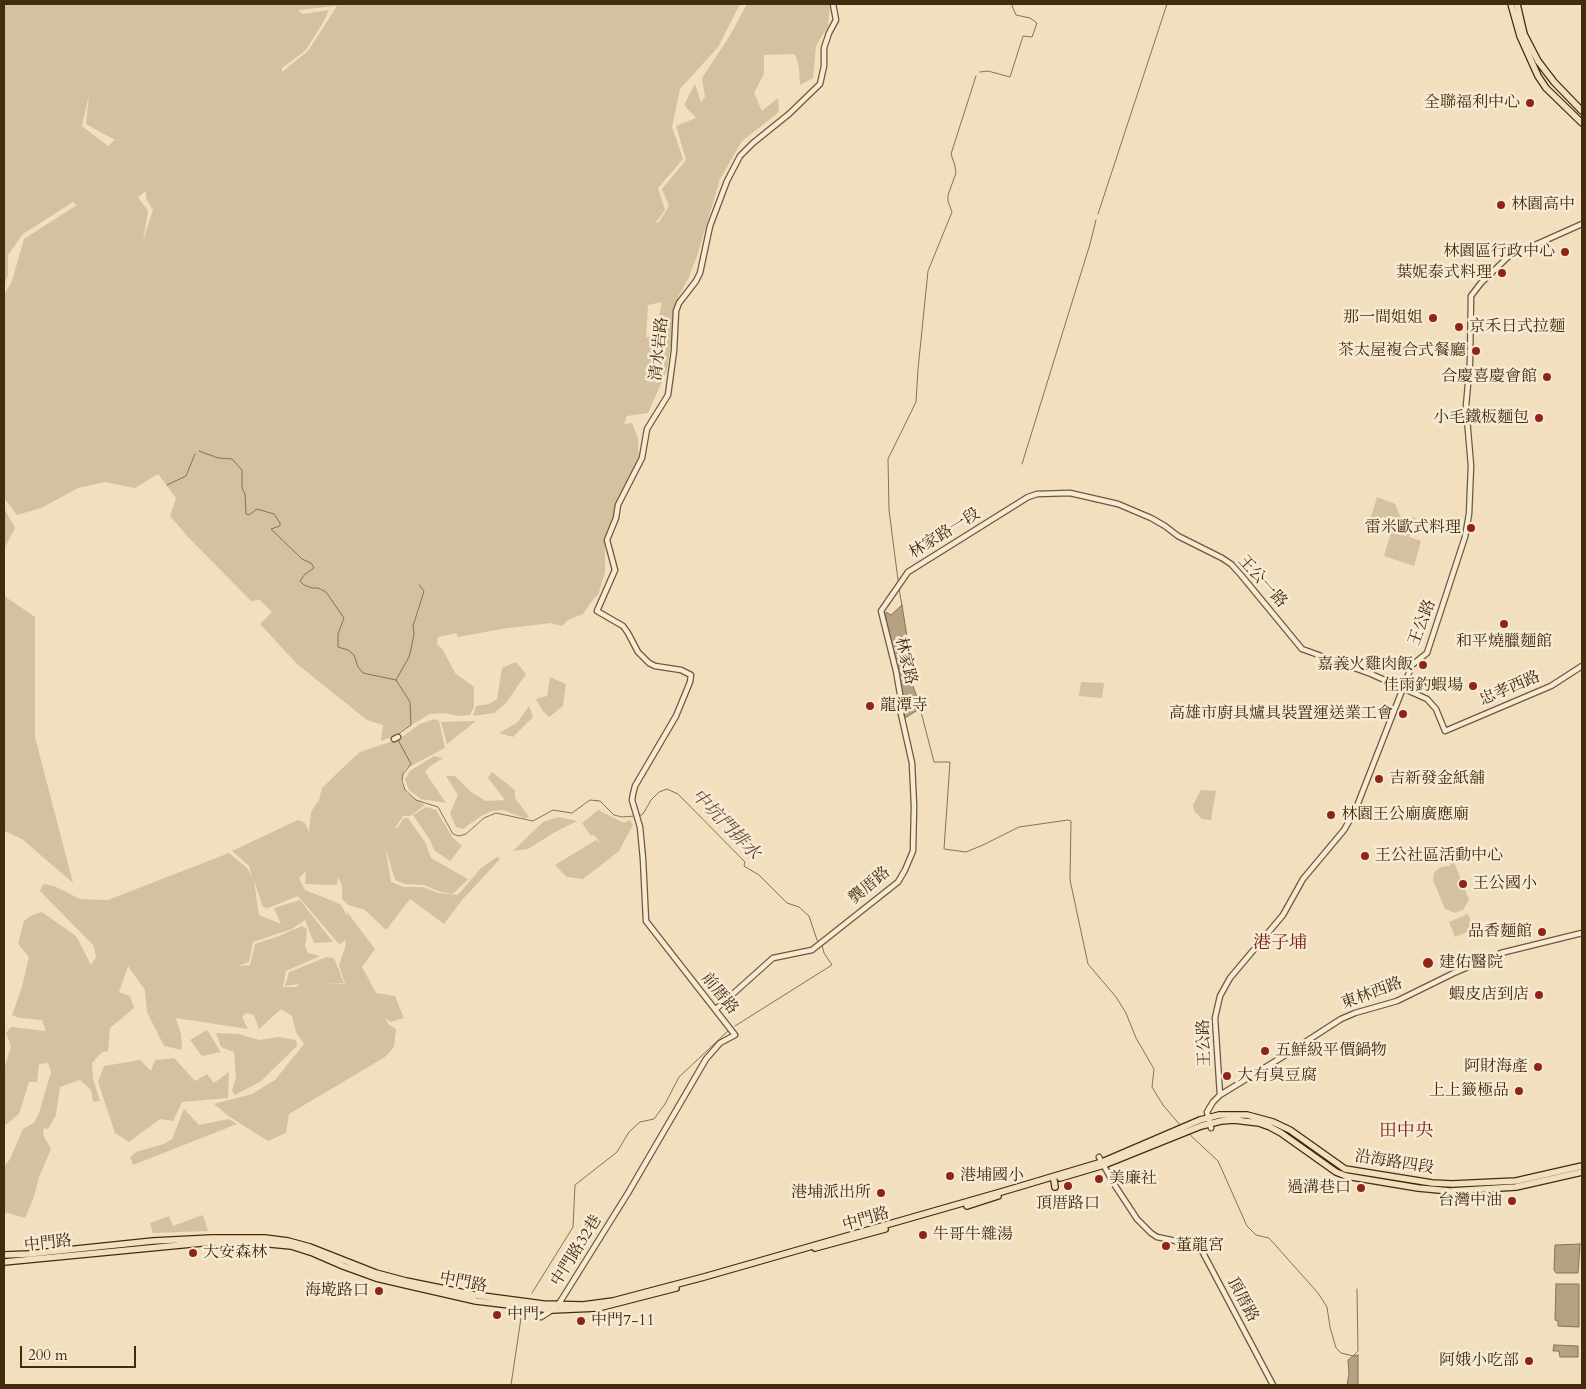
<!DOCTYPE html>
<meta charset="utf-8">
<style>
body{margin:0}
#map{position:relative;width:1586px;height:1389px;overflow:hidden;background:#f1dfbd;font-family:Cardo,serif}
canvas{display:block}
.frame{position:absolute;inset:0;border:5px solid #412c0e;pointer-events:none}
.scale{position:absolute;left:20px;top:1346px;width:116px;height:22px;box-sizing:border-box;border:2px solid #412c0e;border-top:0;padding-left:6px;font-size:15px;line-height:18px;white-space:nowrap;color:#412c0e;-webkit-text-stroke:4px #f6ead4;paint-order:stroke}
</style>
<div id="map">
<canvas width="1586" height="1389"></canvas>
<div class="frame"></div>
<div class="scale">200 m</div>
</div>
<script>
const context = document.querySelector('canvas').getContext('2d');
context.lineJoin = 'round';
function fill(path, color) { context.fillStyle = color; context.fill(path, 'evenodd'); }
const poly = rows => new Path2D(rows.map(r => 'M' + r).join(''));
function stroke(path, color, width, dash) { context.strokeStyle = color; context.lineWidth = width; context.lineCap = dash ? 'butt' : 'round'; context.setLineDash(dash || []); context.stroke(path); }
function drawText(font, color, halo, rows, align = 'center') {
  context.font = font + ' Cardo,"Noto Serif TC",serif'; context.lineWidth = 5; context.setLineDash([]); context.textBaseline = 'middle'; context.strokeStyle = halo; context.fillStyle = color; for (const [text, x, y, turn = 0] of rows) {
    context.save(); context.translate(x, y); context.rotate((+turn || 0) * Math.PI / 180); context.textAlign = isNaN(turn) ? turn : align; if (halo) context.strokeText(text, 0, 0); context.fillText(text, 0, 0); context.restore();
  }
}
fill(poly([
 [4,4,740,4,718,47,680,89,672,127,683,159,658,188,665,210,655,223,659,222,669,206,662,189,686,160,676,126,696,118,684,105,695,84,701,102,705,97,702,78,729,37,747,4,830,4,828,26,816,46,813,78,800,85,799,67,795,54,764,55,764,74,754,93,762,111,778,98,779,112,742,141,720,179,697,256,688,279,678,297,667,370,648,413,627,416,624,424,632,423,638,438,639,462,605,535,605,572,598,595,594,598,583,614,568,620,562,626,551,623,501,629,458,637,456,633,438,637,437,644,443,650,455,673,474,687,474,707,470,715,459,716,444,713,430,714,391,737,381,741,383,725,367,720,297,664,260,624,272,612,260,600,251,601,189,538,170,516,176,498,158,474,135,488,105,482,78,488,41,508,17,515,4,498,4,295,12,281,24,239,77,205,73,202,23,234,8,255,8,275,4,285],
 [337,6,308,51,282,72,282,68,306,50,324,21,329,10,302,14,298,10],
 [89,95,86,124,115,140,108,146,82,126],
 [146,191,146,198,153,210,143,241,148,211,138,197],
 [662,302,655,336,646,337,648,305],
 [1377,497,1395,504,1401,518,1416,518,1409,537,1421,541,1414,566,1384,556,1391,532,1369,524],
 [4,508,15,528,4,549],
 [4,596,35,617,35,737,73,883,22,839,4,831],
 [516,662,526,674,506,703,494,713,473,716,476,706,489,704,497,699,502,668],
 [550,677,566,684,563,706,549,717,542,710,536,699,547,696],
 [1081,682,1104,683,1102,698,1079,696],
 [529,706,533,717,513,737,499,733,517,723],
 [435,719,439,721,445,748,405,769,401,782,406,793,425,805,410,816,403,816,395,828,397,828,404,818,408,818,425,842,431,858,468,879,453,894,441,892,424,885,405,884,395,880,385,846,391,882,404,887,423,887,438,893,458,895,481,868,497,857,500,859,462,900,444,924,410,899,386,930,365,910,348,905,342,899,342,886,338,877,337,885,305,884,306,871,299,878,305,890,340,904,347,915,347,912,375,949,362,967,376,993,395,996,404,1018,390,1022,385,1017,388,1024,396,1029,394,1047,385,1057,289,1114,286,1133,268,1141,230,1117,214,1104,252,1094,275,1080,304,1044,296,1032,292,1016,281,1009,259,1029,254,1015,246,1013,242,1017,248,1029,176,1018,181,1034,182,1050,164,1046,147,1012,145,990,128,966,119,992,130,996,134,1008,110,1028,108,1051,102,1052,92,1063,93,1079,100,1101,93,1102,91,1090,80,1080,60,1087,56,1115,48,1129,44,1128,43,1135,51,1149,39,1177,34,1197,25,1218,4,1212,5,1194,4,1195,4,1167,10,1159,23,1129,34,1123,39,1113,51,1072,48,1063,39,1064,37,1082,29,1082,19,1114,4,1126,4,1069,11,1046,6,1033,11,1027,46,1031,42,1020,20,1018,12,1015,22,987,29,957,18,944,24,921,32,915,42,912,76,936,91,965,96,957,94,946,40,891,43,884,54,886,80,899,108,900,229,853,247,868,252,876,249,866,232,851,298,820,305,823,309,832,311,812,319,800,322,788,352,759,360,752,399,739,420,724],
 [254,881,263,907,268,908,298,896,339,944,346,940,345,948,339,965,345,984,327,983,344,983,334,958,327,957,289,972,285,986,299,984,296,987,283,987,286,971,320,956,308,953,305,945,306,941,307,929,302,926,279,936,255,944,250,965,238,966,249,962,253,942,292,929,305,920,314,943,333,942,300,900,274,908,281,924,259,915],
 [476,721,447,744,441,722],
 [434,756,443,758,430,766,425,772,446,803,421,799,409,790,405,779,410,771],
 [492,772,515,790,515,798,529,817,524,818,503,810,492,811,481,816,463,829,456,827,450,813,458,795,446,776,455,776,471,792,486,801,505,800,488,778],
 [1201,790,1216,791,1211,820,1202,819,1194,811,1193,805],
 [426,807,436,810,453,838,462,846,450,861,434,850,430,840,413,815],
 [598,810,624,823,630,820,633,825,619,851,583,879,567,877,555,865,596,840,601,844,594,835,591,836,582,823],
 [558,817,577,821,555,832,528,849,513,851,543,822],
 [1452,857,1469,900,1463,910,1455,913,1445,909,1433,880,1434,873,1439,868,1445,866,1451,866,1448,859],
 [1468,914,1474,929,1455,937,1449,922],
 [207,1030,221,1052,202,1056,190,1040],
 [216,1033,239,1034,259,1040,278,1037,296,1040,297,1046,261,1081,235,1095,232,1091,236,1078,234,1052,221,1047],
 [174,1058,195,1081,207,1074,214,1083,229,1072,228,1098,182,1102,173,1121,160,1119,129,1142,115,1133,98,1082,104,1066,140,1060,151,1071,155,1060],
 [184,1109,199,1125,229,1119,237,1124,133,1165,130,1157,136,1152,164,1144,172,1139],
 [203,1215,208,1231,153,1233,150,1223,169,1216,173,1226]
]), '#d3c19f');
const water = poly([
 [902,605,907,637,906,667,921,708,905,718,898,672,886,621,886,612,891,615,902,605],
 [1580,1244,1578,1273,1556,1273,1554,1270,1555,1245,1580,1244],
 [1556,1284,1579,1284,1579,1327,1558,1326,1558,1321,1555,1320,1556,1284],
 [1554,1345,1578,1346,1578,1357,1560,1357,1559,1351,1553,1351,1554,1345],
 [1358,1355,1358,1385,1347,1385,1349,1374,1348,1360,1353,1356,1358,1355]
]);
fill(water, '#b5a282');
stroke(water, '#877354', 1);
stroke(poly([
 [980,72,988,71,1010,77,1023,36,1032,37,1037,23,1030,18,1016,15,1012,6,1013,4],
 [1098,214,1167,4],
 [199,451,218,458,232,459,242,470,242,488,245,494,246,514,249,515,257,509,274,514,280,523,280,526,271,529,302,559,311,563,314,568,305,574,300,581,304,585,312,588,318,588,326,592,344,618,338,634,338,647,348,650,354,655,358,667,363,673,396,680,410,702,411,725,397,735],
 [1022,464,1090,244,1096,220],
 [167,485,186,476,195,454],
 [898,580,889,510,888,459,916,402,918,369,928,271,952,212,948,201,948,195,956,173,955,166,951,154,976,76],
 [899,588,902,606],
 [396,680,409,657,411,649,414,634,413,626,424,591,419,585],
 [920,708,934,762,950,762,944,849,966,852,983,845,1019,827,1068,820,1071,821,1070,880,1088,964,1116,997,1126,1013,1136,1038,1154,1069,1152,1087,1163,1105,1180,1125],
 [398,740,411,764,403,774,402,781,405,790,416,800,438,807,453,834,459,836,466,834,484,818,496,813,533,821,553,810,572,813,590,800,600,801,614,815,622,817,635,816],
 [639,816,643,814,651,800,659,792,667,789,678,794,745,862,744,866,759,875,787,903,799,907,809,916,817,940,819,942],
 [735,1026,832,965,824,953,822,945],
 [1188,1133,1218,1161,1247,1226,1256,1235,1269,1238,1318,1293,1327,1307,1330,1327,1336,1348,1341,1353,1353,1356,1358,1351,1357,1289],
 [532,1293,573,1227,575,1185,617,1152,629,1132,640,1122,654,1119,665,1104,679,1077,728,1031],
 [511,1385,521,1318]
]), '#877354', 1);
const tertiary = poly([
 [394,739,398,737],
 [716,1009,773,958,812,950,898,882,905,870,913,851,914,806,912,763,901,714,900,694,896,671,881,611,908,572,1028,497,1037,494,1070,493,1118,504,1151,518,1165,526,1178,536,1222,558,1231,564,1241,575,1302,649,1371,674,1427,699,1436,709,1445,731,1551,686,1582,666],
 [1220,1095,1215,1018,1220,996,1230,978,1283,915,1303,879,1344,830,1355,811,1412,665,1427,653,1465,537,1469,514,1471,466,1466,406,1470,362,1471,296,1481,283,1508,257,1582,224],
 [1211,1128,1207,1112,1213,1102,1220,1095,1279,1059,1341,1019,1355,1013,1397,1001,1454,973,1501,953,1582,933],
 [1099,1157,1114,1184,1137,1219,1151,1233,1157,1237,1195,1245,1201,1249,1273,1385],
 [541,1317,552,1310,560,1302,628,1193,706,1059,720,1043,735,1035,646,921,643,859,640,827,632,800,633,794,635,786,676,716,690,682,691,675,681,670,655,666,649,663,638,652,628,633,623,626,597,611,615,570,607,540,616,518,618,505,642,458,647,429,668,395,674,351,676,311,679,303,696,281,700,273,710,226,727,181,740,156,753,143,789,114,820,84,824,66,824,48,829,33,836,20,833,4]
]);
const primary = poly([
 [1511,4,1520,36,1538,76,1546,88,1582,123],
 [1517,4,1524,34,1538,61,1554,82,1582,111],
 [1060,1178,1104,1165,1201,1126,1221,1121,1234,1120,1259,1123,1270,1127,1281,1133,1336,1172,1346,1176,1418,1188,1450,1191,1516,1187,1582,1172],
 [1054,1180,1055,1187],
 [967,1206,998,1196],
 [815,1248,885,1229],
 [4,1255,28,1254,153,1241,212,1238,265,1238,288,1241,310,1247,376,1273,406,1281,475,1295,543,1304,583,1305,613,1301,704,1277,1008,1190,1102,1162,1200,1120,1219,1115,1247,1115,1273,1122,1290,1130,1345,1169,1432,1183,1452,1184,1516,1181,1582,1166],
 [4,1262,202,1243,249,1242,291,1246,313,1253,343,1266,376,1278,406,1285,476,1301,552,1310,598,1308,676,1288]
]);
stroke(tertiary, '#6d593a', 7);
stroke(primary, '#412c0e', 8);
stroke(tertiary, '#f6ead4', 4.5);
stroke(primary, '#f1dfbd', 5.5);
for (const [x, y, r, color] of [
 [1530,103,5,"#8f2418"],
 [1501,205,5,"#8f2418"],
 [1565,252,5,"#8f2418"],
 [1502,273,5,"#8f2418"],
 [1433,318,5,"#8f2418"],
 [1459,327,5,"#8f2418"],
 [1476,351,5,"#8f2418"],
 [1547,377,5,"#8f2418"],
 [1539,418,5,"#8f2418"],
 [1471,528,5,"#8f2418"],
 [1504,624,5,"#8f2418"],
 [1423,665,5,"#8f2418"],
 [1473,686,5,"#8f2418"],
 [870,706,5,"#8f2418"],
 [1403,714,5,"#8f2418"],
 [1379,779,5,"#8f2418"],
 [1331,815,5,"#8f2418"],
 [1365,856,5,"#8f2418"],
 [1463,884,5,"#8f2418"],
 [1542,932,5,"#8f2418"],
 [1428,963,6,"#8f2418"],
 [1539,995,5,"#8f2418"],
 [1265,1051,5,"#8f2418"],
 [1538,1067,5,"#8f2418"],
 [1227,1076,5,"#8f2418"],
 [1519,1091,5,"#8f2418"],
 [950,1176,5,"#8f2418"],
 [1099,1179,5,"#8f2418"],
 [1068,1186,5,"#8f2418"],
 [1361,1188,5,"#8f2418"],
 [881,1193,5,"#8f2418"],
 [1512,1201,5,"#8f2418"],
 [923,1235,5,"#8f2418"],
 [1166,1246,5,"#8f2418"],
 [193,1253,5,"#8f2418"],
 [379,1291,5,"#8f2418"],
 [497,1315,5,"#8f2418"],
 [581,1321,5,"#8f2418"],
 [1529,1361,5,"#8f2418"]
]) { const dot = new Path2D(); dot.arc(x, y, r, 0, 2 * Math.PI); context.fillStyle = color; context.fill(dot); stroke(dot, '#f6ead4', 2); }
drawText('16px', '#412c0e', '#f6ead4', [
 ["全聯福利中心",1520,103],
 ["林園高中",1511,205,"left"],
 ["林園區行政中心",1555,252],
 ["葉妮泰式料理",1492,273],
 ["那一間姐姐",1423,318],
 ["京禾日式拉麵",1469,327,"left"],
 ["茶太屋複合式餐廳",1466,351],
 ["合慶喜慶會館",1537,377],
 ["小毛鐵板麵包",1529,418],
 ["雷米歐式料理",1461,528],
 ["和平燒臘麵館",1504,642,"center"],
 ["嘉義火雞肉飯",1413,665],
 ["佳雨釣蝦場",1463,686],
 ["龍潭寺",880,706,"left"],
 ["高雄市廚具爐具裝置運送業工會",1393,714],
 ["吉新發金紙舖",1389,779,"left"],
 ["林園王公廟廣應廟",1341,815,"left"],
 ["王公社區活動中心",1375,856,"left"],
 ["王公國小",1473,884,"left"],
 ["品香麵館",1532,932],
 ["建佑醫院",1439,963,"left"],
 ["蝦皮店到店",1529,995],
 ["五鮮級平價鍋物",1275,1051,"left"],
 ["阿財海產",1528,1067],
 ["大有臭豆腐",1237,1076,"left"],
 ["上上籤極品",1509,1091],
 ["港埔國小",960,1176,"left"],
 ["美廉社",1109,1179,"left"],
 ["過溝巷口",1351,1188],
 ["港埔派出所",871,1193],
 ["台灣中油",1502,1201],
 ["頂厝路口",1068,1204,"center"],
 ["牛哥牛雜湯",933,1235,"left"],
 ["董龍宮",1176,1246,"left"],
 ["大安森林",203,1253,"left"],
 ["海墘路口",369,1291],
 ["中門",507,1315,"left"],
 ["中門7-11",591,1321,"left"],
 ["阿娥小吃部",1519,1361]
], 'right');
drawText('16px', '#412c0e', '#f6ead4', [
 ["清水岩路",660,349,-84],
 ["林家路一段",945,534,-32],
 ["王公一路",1262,582,48],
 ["王公路",1423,623,-69],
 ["林家路",905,661,77],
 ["忠孝西路",1510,689,-23],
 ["龔厝路",870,886,-40],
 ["前厝路",719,994,51],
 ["東林西路",1372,994,-20],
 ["王公路",1205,1043,-92],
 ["沿海路四段",1394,1163,9],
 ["中門路",866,1220,-16],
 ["中門路",48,1244,-6],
 ["中門路32巷",577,1251,-58],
 ["中門路",463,1283,11],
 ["頂厝路",1242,1300,62]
]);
drawText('italic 18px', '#644f31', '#f6ead4', [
 ["中坑門排水",725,825,46]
]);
drawText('18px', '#7a1f14', '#f6ead4', [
 ["港子埔",1280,944],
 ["田中央",1406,1132]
]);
</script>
